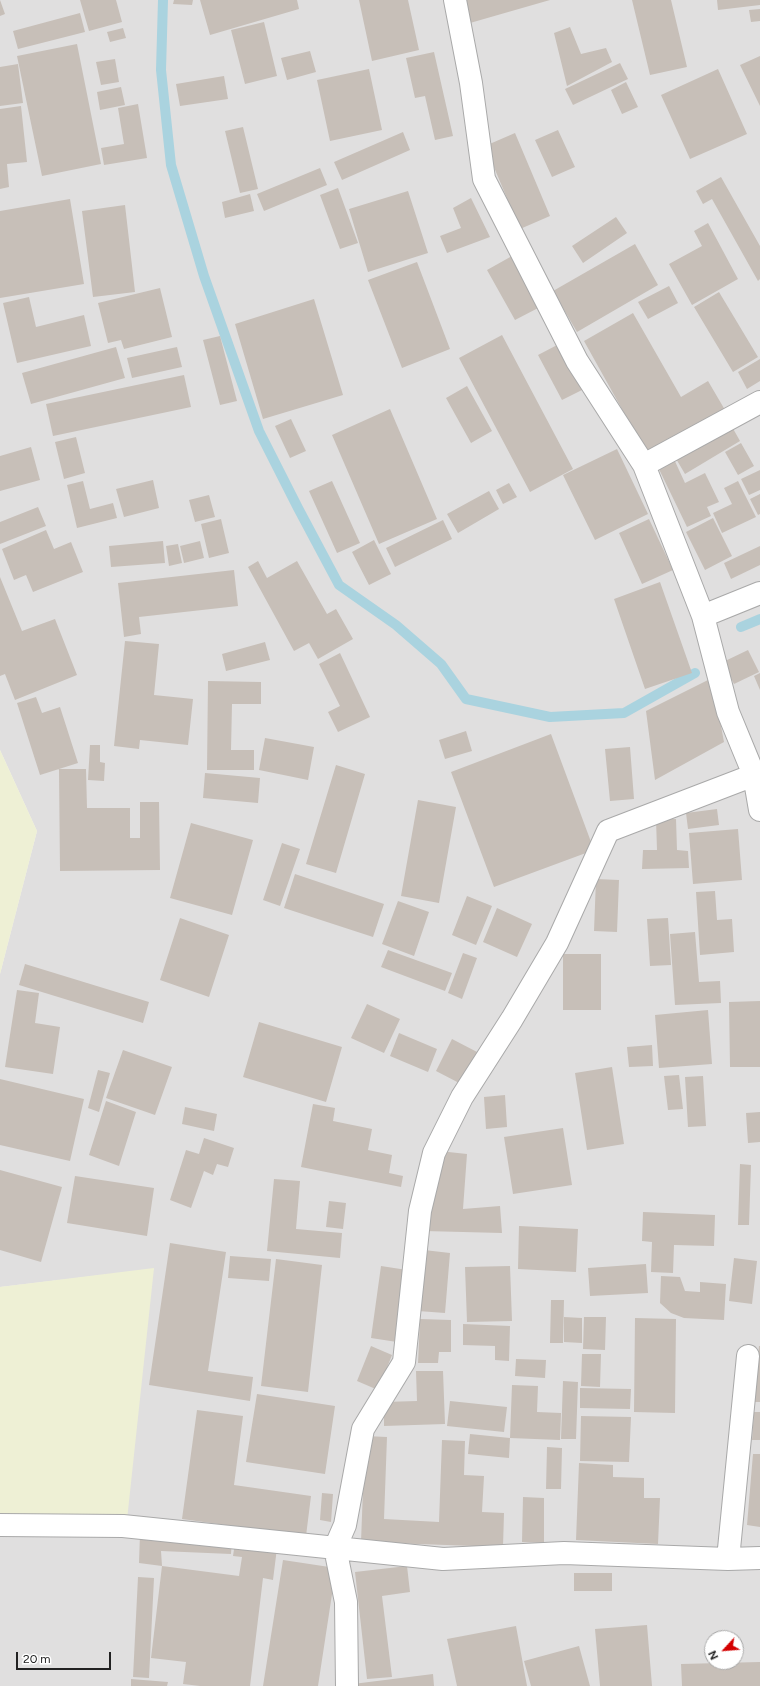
<!DOCTYPE html>
<style>
body{margin:0}
#map{position:relative;width:760px;height:1686px;overflow:hidden;background:#f2efe9;font-family:Figtree,sans-serif}
canvas{display:block}
.north{position:absolute;left:704px;top:1630px;width:40px;height:40px;box-sizing:border-box;background:#fff;border:1px solid #a7a7a7;border-radius:50%;rotate:244deg;font-size:11px;font-weight:700;line-height:16px;text-align:center;color:#222}
.north::after{content:'';display:block;margin:auto;width:14px;height:18px;background:#d40000;clip-path:polygon(50% 0,100% 100%,50% 72%,0 100%)}
.scale{position:absolute;left:16px;top:1652px;width:95px;height:18px;box-sizing:border-box;border:2px solid #222;border-top:0;padding-left:5px;font-size:12px;line-height:14px;white-space:nowrap;color:#222;-webkit-text-stroke:3px #fff;paint-order:stroke}
</style>
<div id="map">
<canvas width="760" height="1686"></canvas>
<div class="north">N</div>
<div class="scale">20 m</div>
</div>
<script>
const context = document.querySelector('canvas').getContext('2d');
context.lineJoin = 'round';
function fill(path, color) { context.fillStyle = color; context.fill(path, 'evenodd'); }
const poly = rows => new Path2D(rows.map(r => 'M' + r).join(''));
function stroke(path, color, width, dash) { context.strokeStyle = color; context.lineWidth = width; context.lineCap = dash ? 'butt' : 'round'; context.setLineDash(dash || []); context.stroke(path); }
fill(poly([
 [0,0,760,0,760,1686,0,1686,0,1516,154,1269,0,1287,0,974,37,831,0,750],
 [712,1638,736,1638,736,1662,712,1662]
]), '#e0dfdf');
fill(poly([
 [0,750,37,831,0,974],
 [154,1268,127,1520,0,1516,0,1287]
]), '#eef0d5');
stroke(poly([
 [163,0,161,70,171,165,204,276,259,431,298,508,339,585,396,625,441,664,466,699,550,717,624,713,695,673],
 [741,627,760,619]
]), '#aad3df', 10);
fill(poly([
 [0,0,5,14,0,16],
 [80,0,116,0,122,22,89,31],
 [174,0,193,0,192,5,173,4],
 [200,0,297,0,299,9,210,35],
 [359,0,408,0,419,50,372,61],
 [464,0,550,0,470,23],
 [632,0,671,0,687,67,650,75],
 [717,0,760,0,760,5,718,10],
 [760,9,760,21,751,22,749,10],
 [80,13,85,32,18,49,13,31],
 [264,22,277,76,245,84,231,30],
 [570,27,581,54,606,48,612,62,567,86,554,33],
 [123,28,126,38,110,42,107,32],
 [77,44,101,164,42,176,17,56],
 [310,51,316,72,287,80,281,58],
 [434,52,453,136,435,140,425,96,415,98,406,58],
 [760,56,760,106,740,65],
 [115,59,119,82,101,85,96,62],
 [620,63,628,79,573,105,565,89],
 [18,64,23,103,0,106,0,67],
 [369,69,382,130,330,141,317,80],
 [718,69,747,134,690,159,661,95],
 [224,76,228,99,180,106,176,84],
 [626,82,638,107,622,114,611,90],
 [121,87,125,105,100,110,97,92],
 [138,104,147,158,104,165,101,148,124,144,118,108],
 [21,106,27,162,7,164,9,187,0,189,0,109],
 [243,127,258,189,240,193,225,131],
 [558,130,575,167,552,177,535,140],
 [403,132,410,150,342,180,334,162],
 [515,133,550,216,520,229,485,146],
 [320,168,327,185,264,211,257,194],
 [721,177,760,246,760,279,758,281,712,199,703,204,696,191],
 [338,188,358,243,340,249,320,195],
 [408,191,428,253,368,272,349,209],
 [250,194,254,211,225,218,222,202],
 [471,198,490,237,447,253,440,236,461,228,453,208],
 [70,199,84,284,0,298,0,211],
 [125,205,135,292,93,297,82,211],
 [616,217,627,233,583,263,572,246],
 [708,223,738,279,692,305,669,264,702,246,694,231],
 [635,244,658,285,577,332,553,291],
 [512,256,540,307,515,320,487,270],
 [417,262,450,349,402,368,368,280],
 [669,286,678,303,648,319,638,302],
 [160,288,172,337,124,349,121,340,108,343,98,303],
 [719,292,758,357,733,372,694,307],
 [29,297,36,327,84,315,91,346,17,363,3,303],
 [314,299,343,395,263,419,235,324],
 [633,313,681,397,708,381,725,410,647,454,584,341],
 [502,335,573,469,530,492,459,358],
 [220,336,237,401,220,405,203,340],
 [561,343,584,389,562,400,538,355],
 [116,347,125,378,31,404,22,373],
 [177,347,182,367,132,378,127,358],
 [760,359,760,381,747,389,738,372],
 [184,375,191,407,53,436,46,404],
 [467,386,492,431,471,443,446,398],
 [390,409,437,519,379,544,332,435],
 [291,419,306,451,290,458,275,426],
 [731,425,740,441,685,474,675,457],
 [76,437,85,473,64,479,55,442],
 [741,443,754,466,738,475,725,452],
 [31,447,40,480,0,491,0,456],
 [617,449,648,514,595,540,563,475],
 [673,457,685,483,705,473,719,502,707,507,711,516,687,527,657,465],
 [760,470,760,490,749,495,741,479],
 [153,480,159,508,124,517,116,489],
 [83,481,90,509,113,503,117,518,77,528,67,485],
 [332,481,360,543,337,553,309,491],
 [738,481,756,517,722,533,713,513,732,504,724,488],
 [509,483,517,497,503,504,496,490],
 [489,491,499,509,458,533,447,514],
 [760,494,760,514,758,515,750,499],
 [209,495,215,517,195,522,189,500],
 [38,507,46,526,0,544,0,522],
 [713,518,732,556,705,570,686,532],
 [221,519,229,553,209,558,201,524],
 [649,519,673,570,642,584,619,533],
 [443,520,452,539,395,567,386,548],
 [46,530,54,549,71,542,83,572,33,592,26,575,14,580,2,549],
 [374,540,391,574,369,585,352,552],
 [163,541,165,563,111,567,109,546],
 [200,541,204,558,184,563,180,546],
 [178,544,182,563,169,566,166,546],
 [760,546,760,565,731,579,724,563],
 [258,561,267,578,297,561,327,614,336,609,353,639,318,659,309,643,294,651,248,567],
 [234,570,238,606,139,617,141,634,124,637,118,583],
 [0,577,22,631,55,619,77,675,15,700,5,674,0,676],
 [660,582,692,673,645,689,614,599],
 [125,641,159,644,154,695,193,699,188,745,140,740,139,749,114,746],
 [265,642,270,660,226,671,222,654],
 [748,650,759,672,734,684,723,662],
 [340,653,370,717,338,732,328,712,340,706,319,664],
 [760,673,760,690,754,676],
 [712,678,724,742,655,780,646,711],
 [208,681,261,682,261,704,232,704,231,750,254,750,254,770,207,770],
 [36,697,42,713,60,707,78,763,40,775,17,703],
 [466,731,472,751,445,759,439,740],
 [551,734,594,850,494,887,451,772],
 [265,738,314,747,308,780,259,770],
 [90,745,100,745,100,762,105,763,104,781,88,780],
 [630,747,634,799,610,801,605,749],
 [336,765,365,774,336,873,306,864],
 [59,769,86,769,87,808,130,808,130,838,140,838,140,802,159,802,160,870,60,871],
 [205,773,260,778,258,803,203,798],
 [418,800,456,807,439,903,401,896],
 [717,809,719,825,688,829,686,813],
 [656,819,676,819,677,850,688,851,689,868,642,869,643,850,657,850],
 [191,823,253,840,232,915,170,898],
 [738,829,742,880,693,884,689,833],
 [282,843,300,849,280,906,263,900],
 [295,874,384,904,373,937,284,908],
 [596,879,619,880,617,932,594,931],
 [715,891,717,920,732,919,734,952,700,955,696,892],
 [467,896,492,906,476,945,452,935],
 [398,901,429,912,414,956,382,944],
 [497,908,532,924,517,957,483,942],
 [180,918,229,935,209,997,160,980],
 [668,918,671,965,650,966,647,919],
 [695,932,699,982,720,981,721,1003,675,1005,670,934],
 [388,950,452,973,445,991,381,967],
 [463,953,477,958,462,999,448,993],
 [563,954,601,954,601,1010,563,1010],
 [25,964,149,1002,143,1023,19,985],
 [17,990,39,993,35,1023,60,1027,53,1074,5,1067],
 [760,1001,760,1067,730,1067,729,1002],
 [367,1004,400,1019,384,1053,351,1038],
 [708,1010,712,1064,659,1068,655,1015],
 [259,1022,342,1047,326,1102,243,1077],
 [399,1033,437,1049,428,1072,390,1056],
 [452,1039,479,1053,463,1085,436,1071],
 [652,1045,653,1066,629,1067,627,1047],
 [123,1050,172,1067,155,1115,106,1098],
 [612,1067,624,1144,587,1150,575,1073],
 [98,1070,110,1073,99,1112,88,1108],
 [679,1075,683,1109,668,1110,664,1076],
 [703,1076,706,1126,688,1127,685,1077],
 [0,1079,84,1099,70,1161,0,1145],
 [505,1095,507,1127,486,1129,484,1097],
 [106,1101,136,1112,119,1166,89,1155],
 [313,1104,335,1108,333,1121,372,1129,368,1150,392,1155,389,1173,403,1176,401,1187,301,1167],
 [185,1107,217,1114,214,1131,182,1124],
 [760,1112,760,1142,748,1143,746,1113],
 [563,1128,572,1185,513,1194,504,1137],
 [204,1138,234,1148,228,1167,217,1164,213,1175,204,1171,191,1208,170,1200,186,1150,199,1154],
 [439,1151,467,1154,463,1209,500,1206,502,1233,424,1231],
 [740,1164,751,1165,749,1225,738,1225],
 [0,1170,62,1187,41,1262,0,1250],
 [75,1176,154,1188,147,1236,67,1223],
 [274,1179,300,1181,296,1229,342,1233,340,1258,267,1251],
 [329,1201,346,1203,343,1229,326,1227],
 [643,1212,715,1215,714,1246,674,1245,673,1273,651,1272,652,1242,642,1241],
 [519,1226,578,1229,576,1272,518,1269],
 [170,1243,226,1252,208,1371,253,1377,250,1401,149,1385],
 [424,1250,450,1253,445,1313,418,1311],
 [230,1256,271,1259,269,1281,228,1278],
 [734,1258,757,1261,752,1304,729,1301],
 [276,1259,322,1265,308,1392,261,1386],
 [646,1264,648,1293,590,1296,588,1268],
 [381,1266,407,1270,397,1342,371,1338],
 [510,1266,512,1321,467,1322,465,1267],
 [661,1276,680,1277,685,1291,700,1292,700,1282,726,1284,724,1320,684,1318,671,1313,660,1303],
 [551,1300,564,1300,563,1343,550,1343],
 [564,1317,582,1318,582,1343,564,1342],
 [584,1317,606,1317,605,1350,583,1349],
 [635,1318,676,1319,675,1413,634,1412],
 [420,1319,451,1320,451,1352,439,1352,438,1363,418,1363],
 [463,1324,510,1326,509,1361,495,1360,495,1346,463,1345],
 [371,1346,392,1355,378,1390,357,1381],
 [759,1346,760,1346,760,1402,753,1402],
 [582,1354,601,1354,600,1387,581,1386],
 [516,1359,546,1360,545,1378,515,1376],
 [416,1371,443,1371,445,1424,384,1426,384,1402,417,1401],
 [563,1381,578,1382,576,1439,561,1439],
 [512,1385,538,1386,537,1412,561,1413,560,1440,510,1438,509,1458,468,1454,470,1434,510,1438],
 [580,1388,631,1389,630,1409,580,1408],
 [257,1394,335,1406,325,1474,246,1462],
 [450,1401,507,1407,504,1432,447,1426],
 [197,1410,243,1416,234,1485,311,1496,306,1536,182,1519],
 [754,1412,760,1412,760,1440,752,1440],
 [581,1416,631,1417,629,1462,580,1461],
 [365,1436,387,1437,384,1519,439,1522,442,1440,465,1441,464,1475,484,1476,482,1512,504,1513,503,1547,361,1542],
 [547,1447,562,1448,561,1489,546,1489],
 [753,1454,760,1454,760,1527,747,1525],
 [579,1463,613,1465,613,1477,644,1478,644,1498,660,1498,658,1544,576,1540],
 [322,1493,333,1494,331,1522,320,1520],
 [523,1497,544,1498,544,1543,522,1542],
 [140,1534,232,1539,231,1554,161,1551,162,1566,139,1563],
 [235,1543,277,1548,273,1580,263,1578,250,1686,200,1686,183,1684,186,1662,151,1658,162,1566,239,1576,242,1557,233,1556],
 [283,1560,336,1568,318,1686,263,1686],
 [407,1566,410,1592,382,1596,392,1677,367,1679,355,1572],
 [574,1573,612,1573,612,1591,574,1591],
 [138,1577,154,1578,149,1678,133,1677],
 [647,1625,652,1686,600,1686,595,1629],
 [516,1626,527,1686,457,1686,447,1639],
 [579,1646,590,1686,531,1686,524,1661],
 [760,1662,760,1686,682,1686,681,1664],
 [433,1674,434,1686,353,1686,353,1684],
 [131,1679,168,1682,167,1686,131,1686]
]), '#c7bfb8');
const street = poly([
 [455,0,471,83,484,179,577,361,644,465,703,616,728,712,754,775,760,810],
 [644,465,760,402],
 [703,616,760,593],
 [0,1525,123,1526,443,1559,564,1553,728,1559,760,1558],
 [728,1559,748,1356],
 [347,1686,346,1602,335,1548,345,1525,363,1429,404,1362,420,1211,434,1153,462,1097,512,1019,557,943,608,831,754,775,760,775]
]);
stroke(street, '#a9a9a9', 24);
stroke(street, '#fff', 22);
</script>
